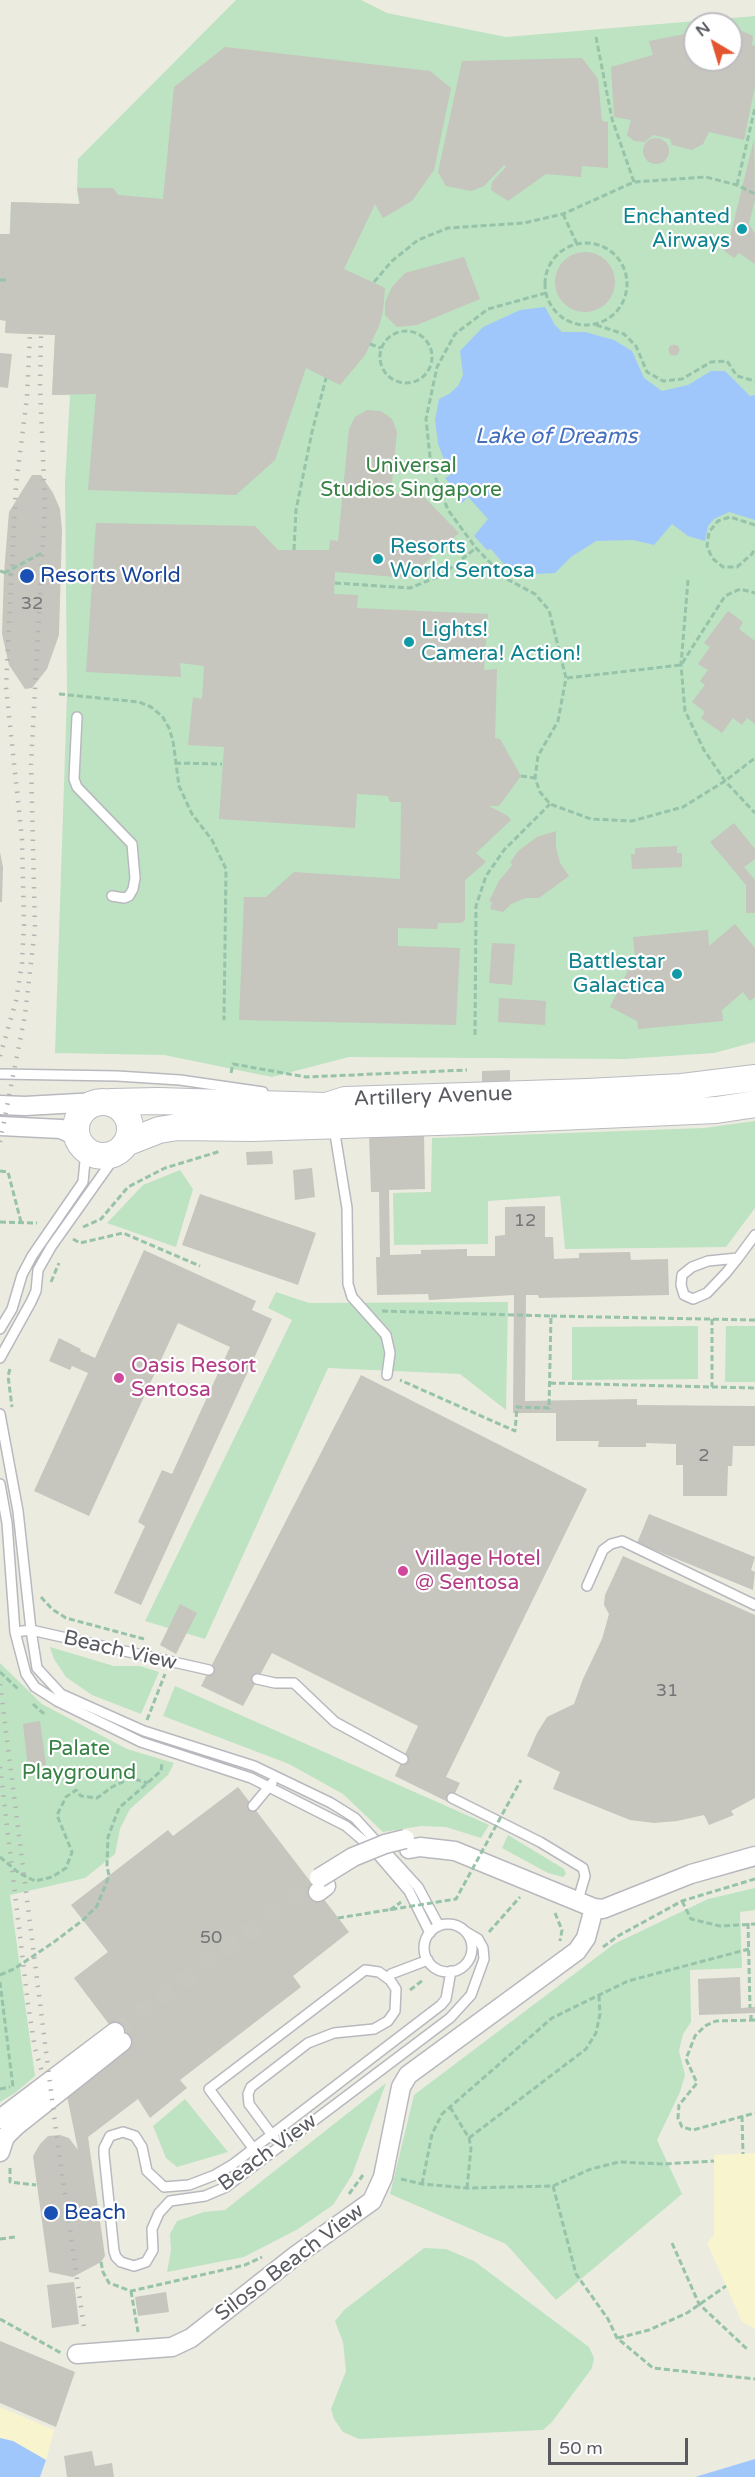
<!DOCTYPE html>
<style>
body{margin:0}
#map{position:relative;width:755px;height:2477px;overflow:hidden;background:#ecebe0;font-family:"Varela Round",sans-serif}
canvas{display:block}
.north{position:absolute;left:683px;top:12px;width:60px;height:60px;box-sizing:border-box;background:#fff;border:2px solid #bdbdc0;border-radius:50%;rotate:322deg;font-size:16px;font-weight:700;line-height:24px;text-align:center;color:#595b61}
.north::after{content:'';display:block;margin:auto;width:21px;height:27px;background:#e3552f;clip-path:polygon(50% 0,100% 100%,50% 72%,0 100%)}
.scale{position:absolute;left:548px;top:2438px;width:140px;height:27px;box-sizing:border-box;border:3px solid #595b61;border-top:0;padding-left:8px;font-size:18px;line-height:21px;white-space:nowrap;color:#595b61;-webkit-text-stroke:4px #fff;paint-order:stroke}
</style>
<div id="map">
<canvas width="755" height="2477"></canvas>
<div class="north">N</div>
<div class="scale">50 m</div>
</div>
<script>
const context = document.querySelector('canvas').getContext('2d');
context.lineJoin = 'round';
function fill(path, color) { context.fillStyle = color; context.fill(path, 'evenodd'); }
const poly = rows => new Path2D(rows.map(r => 'M' + r).join(''));
function stroke(path, color, width, dash) { context.strokeStyle = color; context.lineWidth = width; context.lineCap = dash ? 'butt' : 'round'; context.setLineDash(dash || []); context.stroke(path); }
function drawText(font, color, halo, rows, align = 'center') {
  context.font = font + ' "Varela Round",sans-serif'; context.lineWidth = 4.5; context.setLineDash([]); context.textBaseline = 'middle'; context.strokeStyle = halo; context.fillStyle = color; for (const [text, x, y, turn = 0] of rows) {
    context.save(); context.translate(x, y); context.rotate((+turn || 0) * Math.PI / 180); context.textAlign = isNaN(turn) ? turn : align; if (halo) context.strokeText(text, 0, 0); context.fillText(text, 0, 0); context.restore();
  }
}
fill(poly([
 [236,0,361,0,387,13,506,37,755,16,755,1042,714,1053,624,1059,349,1057,272,1077,164,1055,55,1053,67,694,65,483,70,395,52,395,55,335,5,333,11,202,79,204,77,188,78,159],
 [695,24,731,24,731,60,695,60],
 [755,1121,755,1208,726,1247,565,1249,560,1196,488,1201,488,1244,394,1245,393,1193,431,1192,432,1138,704,1128],
 [180,1170,193,1189,176,1247,107,1223,143,1185],
 [276,1292,309,1303,508,1302,506,1410,460,1374,328,1368,205,1639,145,1621,292,1320,268,1308],
 [698,1326,698,1379,572,1380,572,1327],
 [726,1326,755,1326,755,1382,725,1382],
 [50,1647,114,1666,140,1666,159,1672,141,1714,92,1695,66,1677,54,1659],
 [0,1663,42,1704,127,1749,174,1763,168,1775,130,1809,120,1829,115,1854,85,1878,10,1895,35,2076,15,2093,0,2102],
 [175,1686,471,1817,489,1825,481,1838,446,1827,421,1826,383,1832,343,1794,289,1764,163,1716],
 [508,1835,564,1869,566,1874,563,1877,548,1873,502,1848],
 [755,1888,755,1910,740,1912,742,1968,690,1970,691,2022,683,2034,679,2051,685,2075,680,2092,657,2140,682,2194,556,2300,506,2244,390,2194,414,2095,614,1944,708,1899],
 [386,2083,352,2175,333,2205,298,2229,244,2257,167,2272,171,2250,170,2234,177,2221,204,2212,225,2210],
 [185,2099,228,2152,177,2167,166,2158,153,2126],
 [424,2248,446,2249,474,2261,589,2347,594,2358,592,2368,552,2422,543,2430,359,2439,343,2432,334,2419,331,2409,346,2371,343,2342,335,2321,344,2310]
]), '#bde3c2');
fill(poly([
 [755,2153,755,2329,742,2322,707,2243,714,2235,714,2155],
 [0,2407,54,2430,46,2460,13,2441,0,2438]
]), '#f8f4ce');
fill(poly([
 [545,307,555,325,562,332,585,332,614,340,632,351,644,378,662,391,688,385,711,371,725,371,750,396,755,395,755,520,729,512,714,519,708,526,705,541,688,536,672,524,654,545,633,540,596,541,571,557,555,573,513,575,491,549,487,550,474,536,488,519,468,497,462,503,444,486,449,483,445,478,450,475,438,444,435,420,439,399,449,394,458,386,463,375,460,351,483,327,520,310],
 [0,2438,13,2441,46,2460,40,2477,0,2477],
 [755,2459,755,2477,695,2477]
]), '#a0c7fc');
fill(poly([
 [731,26,753,36,752,45,755,46,755,86,744,140,709,132,703,144,692,150,672,145,670,139,653,135,645,142,634,141,627,135,631,120,614,117,611,67,653,55,649,41,695,32,695,60,731,60],
 [225,47,430,71,451,88,434,170,412,201,383,218,375,204,344,269,385,288,383,311,379,326,365,355,340,385,306,368,275,460,236,495,88,490,96,394,52,395,55,335,5,333,6,321,0,320,0,234,10,234,11,202,80,204,77,188,113,188,118,195,163,199,174,87],
 [582,58,598,79,602,121,608,122,608,168,582,166,581,177,546,174,508,201,491,190,492,182,506,167,504,165,484,186,471,191,446,186,438,172,462,61],
 '643 151a13 13 0 1 1 26 0a13 13 0 1 1-26 0Z',
 [754,139,755,199,749,224,755,234,755,264,739,253,734,258,721,248,730,237],
 '555 282a30 30 0 1 1 60 0a30 30 0 1 1-60 0Z',
 [464,257,480,299,417,325,397,327,385,315,385,302,392,287,405,273],
 '668.5 350a5.5 5.5 0 1 1 11 0a5.5 5.5 0 1 1-11 0Z',
 [0,353,12,354,8,388,0,387],
 [367,410,381,411,392,419,397,432,391,493,423,496,459,533,408,578,335,572,334,594,358,595,357,608,488,614,484,670,497,669,495,738,500,739,521,776,499,806,489,806,508,816,511,820,476,853,486,862,465,880,465,920,461,923,438,923,437,929,398,928,398,946,460,948,456,1025,239,1020,244,897,266,897,294,872,400,879,401,802,390,802,388,796,357,794,355,828,219,819,224,747,188,745,193,697,202,699,204,666,180,663,181,677,86,672,96,523,255,526,278,550,329,550,330,540,338,541,349,429,355,417],
 [32,475,41,475,53,493,60,509,62,530,59,635,47,669,32,688,25,689,9,665,2,634,4,573,9,512],
 [728,611,743,622,739,629,755,641,755,724,747,718,742,725,733,718,722,733,701,718,705,712,692,702,705,685,700,681,708,670,698,664,710,647,704,643],
 [734,823,755,849,755,859,744,867,755,880,755,913,746,913,746,885,710,842],
 [556,831,556,847,560,863,569,876,539,898,526,898,511,904,503,912,490,909,492,902,489,901,499,881,513,864,510,863,518,851,537,837],
 [677,846,677,853,682,853,682,867,632,869,631,854,635,854,635,848],
 [0,852,3,867,2,902,0,902],
 [735,924,755,948,755,997,750,1001,743,992,722,1010,723,1021,638,1029,637,1021,610,1007,635,956,633,937,708,930,709,946],
 [492,943,515,944,512,985,489,983],
 [499,998,546,1001,545,1025,498,1022],
 [510,1070,510,1085,482,1086,482,1071],
 [424,1134,425,1189,389,1190,390,1255,421,1254,421,1250,467,1249,467,1256,495,1256,495,1236,505,1235,505,1207,545,1206,545,1237,553,1237,554,1259,579,1258,579,1253,630,1252,631,1260,668,1259,669,1295,539,1298,538,1295,526,1295,525,1401,637,1399,637,1405,755,1406,755,1446,733,1446,732,1466,728,1466,727,1496,683,1496,683,1465,676,1465,676,1444,646,1443,646,1447,598,1447,599,1441,556,1441,556,1413,513,1413,514,1295,429,1300,428,1294,377,1295,376,1257,380,1257,379,1192,371,1192,369,1135],
 [272,1151,273,1164,247,1165,246,1152],
 [312,1168,315,1197,295,1200,293,1170],
 [200,1194,316,1233,298,1285,182,1245],
 [144,1250,256,1301,252,1310,272,1319,141,1605,114,1593,145,1526,138,1522,162,1470,172,1474,230,1347,178,1323,89,1516,34,1491,88,1373,72,1366,70,1370,49,1361,59,1338,81,1349,80,1351,95,1358],
 [361,1375,587,1489,446,1777,460,1783,450,1803,395,1776,418,1726,272,1653,243,1706,201,1686],
 [649,1514,755,1557,751,1570,755,1572,753,1590,637,1543],
 [623,1556,755,1615,755,1798,731,1811,734,1815,709,1825,704,1815,677,1821,654,1823,630,1820,553,1789,560,1772,527,1756,537,1733,547,1717,574,1704,583,1679,602,1639,609,1614,604,1605,605,1595],
 [180,1604,197,1613,176,1654,160,1645],
 [40,1721,46,1765,28,1768,23,1724],
 [238,1787,349,1932,293,1976,301,1987,180,2080,187,2088,150,2118,138,2099,88,2137,105,2256,101,2262,73,2277,49,2272,33,2156,40,2144,48,2136,60,2135,69,2138,78,2150,66,2091,124,2044,74,1978,108,1952,71,1905,168,1830,173,1836],
 [740,1977,741,2008,755,2007,755,2013,699,2015,698,1979],
 [74,2282,79,2324,52,2328,47,2285],
 [166,2292,169,2312,138,2316,135,2297],
 [0,2341,75,2372,56,2427,0,2403],
 [92,2451,95,2466,112,2463,114,2477,67,2477,64,2456]
]), '#c6c5be');
stroke(poly([
 [115,2032,312,1884]
]), '#c7c7c0', 18, [18, 9]);
const lane = poly([
 [77,717,74,779,77,787,132,844,135,878,133,889,129,896,124,898,112,896],
 [0,1074,117,1076,180,1080,263,1092],
 [334,1128,347,1208,348,1284,352,1297,386,1335,390,1353,387,1375],
 [738,1258,708,1261,692,1267,682,1275,681,1285,684,1295,693,1299,707,1293,726,1273,738,1258,755,1235],
 [0,1329,12,1309,22,1275,32,1256,83,1182,86,1151],
 [0,1358,31,1302,36,1291,38,1270,51,1247,119,1151],
 [0,1414,18,1511,31,1630,37,1668,61,1694,144,1731,254,1766,331,1803,355,1818,418,1887,439,1926],
 [0,1484,7,1523,15,1632,26,1674,35,1687,57,1701,141,1742,251,1778,346,1826,373,1849,409,1891,430,1933],
 [587,1586,603,1550,611,1544,622,1541,755,1605],
 [15,1632,31,1630,209,1670],
 [257,1679,275,1683,294,1683,335,1722,403,1759],
 [452,1798,540,1842,583,1868,585,1876,578,1900],
 [253,1806,272,1783],
 '424 1948a24 24 0 1 1 48 0a24 24 0 1 1-48 0Z',
 [451,1971,446,1999,441,2005,232,2165,215,2175,189,2185,164,2187,147,2171,142,2147,135,2136,123,2132,110,2136,104,2148,104,2154,114,2251,116,2257,121,2262,134,2266,146,2262,153,2250,152,2229,159,2213,170,2201,205,2196,226,2187,450,2018,471,1995,484,1959,483,1948,478,1939,466,1932],
 [391,1974,428,1960],
 [256,2152,209,2089,365,1970,379,1972,390,1980,396,1989,395,2011,388,2021,374,2029,334,2033,308,2043,251,2087,248,2094,249,2104,275,2139]
]);
const street = poly([
 [0,1105,25,1106,97,1102],
 [0,1126,61,1129,76,1136],
 [409,1849,420,1847,455,1851,594,1908,603,1909,691,1874,755,1856],
 [318,1892,326,1886],
 [0,2119,115,2032],
 [0,2152,5,2137,16,2126,122,2042],
 [77,2354,172,2347,191,2338,295,2256,372,2201,383,2177,401,2087,408,2075,577,1951,586,1938,594,1908]
]);
const secondary = poly([
 '76 1129a27 27 0 1 1 54 0a27 27 0 1 1-54 0Z',
 [111,1102,158,1101,326,1106,345,1100,587,1092,682,1087,755,1078],
 [126,1143,159,1130,178,1127,252,1128,467,1121,716,1110,755,1104]
]);
stroke(lane, '#b8b9bf', 12);
stroke(street, '#b8b9bf', 21);
stroke(secondary, '#b9bbc2', 28);
stroke(poly([
 [596,37,612,119,634,182],
 [737,185,755,108],
 [563,214,577,244],
 '545 284a41 41 0 1 1 82 0a41 41 0 1 1-82 0Z',
 [0,280,8,280],
 [374,282,392,261,418,240,448,228,524,223,563,214,634,182,706,177,737,185,755,194],
 [546,293,488,309,455,334,437,367,426,419,431,466,448,510,476,548,505,578,535,594,549,610,566,678,558,721,538,756,535,778,540,792,550,804,591,819,632,821,683,807,725,781,755,758],
 [596,325,624,334,636,346,647,372,663,381,682,379,711,362,727,361,737,376,755,381],
 '380 357a26 26 0 1 1 52 0a26 26 0 1 1-52 0Z',
 [370,344,381,348],
 [755,525,730,517,718,521,709,532,707,546,712,558,723,567,737,567,752,554,755,548],
 [294,550,296,510,312,432,326,378],
 [0,571,12,575],
 [4,573,42,553],
 [688,580,681,665,685,711,704,750,725,781,755,813],
 [335,583,410,588,442,575,476,548],
 [567,678,681,665,725,596,740,589,755,593],
 [59,694,139,702,151,707,162,716,169,728,173,741,179,786,192,814,212,840,226,869,224,1020],
 [175,763,222,764],
 [521,776,535,778],
 [475,1035,476,906,486,876,504,850,550,804],
 [231,1073,233,1064,306,1077,467,1070],
 [0,1171,8,1172,21,1222],
 [0,1222,37,1223],
 [83,1227,101,1219,128,1187,165,1168,221,1151],
 [73,1239,80,1243,123,1233,200,1266],
 [51,1282,59,1263],
 [382,1311,551,1316,549,1408,517,1407,515,1431,400,1380],
 [551,1316,755,1320],
 [712,1319,712,1387],
 [10,1369,8,1376,12,1407],
 [550,1383,755,1388],
 [41,1597,52,1609,66,1618,144,1639],
 [0,1672,18,1689],
 [33,1704,43,1713,46,1710],
 [147,1720,165,1674],
 [0,1857,19,1873,35,1881,52,1877,66,1868,72,1852,57,1815,66,1797,76,1790,81,1796,97,1798,112,1787,131,1778,148,1783],
 [682,1901,691,1919,720,1926,755,1924],
 [390,1910,401,1902],
 [555,1913,562,1930,560,1941],
 [748,1923,750,2008],
 [489,1932,520,1897],
 [603,1947,618,1936,682,1901,755,1879],
 [0,1975,14,1969,54,1942,83,1920,97,1906,109,1876,107,1866,108,1837,119,1808,161,1771,162,1763],
 [0,1982,13,2087],
 [410,1990,423,1980],
 [755,2020,716,2021,705,2026,695,2036,686,2059,697,2083,679,2105,678,2118,682,2127,693,2130,755,2113],
 [751,2021,751,2014],
 [0,2089,10,2087],
 [450,2107,469,2138,471,2148,467,2188],
 [742,2116,743,2154],
 [469,2138,586,2049,596,2033,600,2014,599,1996],
 [10,2168,10,2182,36,2185],
 [401,2179,422,2184,467,2188,553,2186,591,2169,619,2162,664,2164,714,2161],
 [422,2184,432,2134,442,2114,552,2018,628,1981,749,1949],
 [553,2186,576,2274,608,2319,617,2338,653,2368,755,2379],
 [349,2194,363,2175],
 [0,2239,15,2237],
 [672,2243,699,2304,748,2350],
 [101,2262,103,2272,109,2283,131,2291,245,2265,262,2257],
 [131,2291,138,2332],
 [0,2319,61,2353],
 [618,2338,649,2330,687,2313,726,2286]
]), '#96c3a9', 3, [6, 3]);
stroke(lane, '#fff', 9);
stroke(street, '#fff', 18);
stroke(secondary, '#fff', 26);
stroke(poly([
 [0,1056,16,1001,22,963,24,925,22,839,6,687,16,485,27,397,30,334],
 [0,1142,25,1015,35,928,31,764,45,505,40,387,41,334],
 [0,1684,57,2139,84,2328],
 [0,1767,28,2004,35,2049,43,2075]
]), '#b3b4b4', 4.5, [1.5, 8]);
const streetBridge = poly([
 [319,1878,353,1857,385,1844,405,1839]
]);
stroke(streetBridge, '#b8b9bf', 21, []);
stroke(poly([
 [338,1918,456,1899,521,1780]
]), '#96c3a9', 3, [6, 3]);
stroke(streetBridge, '#fff', 18);
for (const [x, y, r, color] of [
 [742,229,6,"#0f9aa8"],
 [378,559,6,"#0f9aa8"],
 [27,576,8,"#1a4fb4"],
 [409,642,6,"#0f9aa8"],
 [677,974,6,"#0f9aa8"],
 [119,1378,6,"#d1479c"],
 [403,1571,6,"#d1479c"],
 [51,2213,8,"#1a4fb4"]
]) { const dot = new Path2D(); dot.arc(x, y, r, 0, 2 * Math.PI); context.fillStyle = color; context.fill(dot); stroke(dot, '#fff', 2); }
drawText('18px', '#747678', null, [
 ["32",32,604],
 ["12",525,1221],
 ["2",704,1456],
 ["31",667,1691],
 ["50",211,1938]
]);
drawText('21px', '#0d838f', '#fff', [
 ["Enchanted",730,217],
 ["Airways",730,241],
 ["Resorts",390,547,"left"],
 ["World Sentosa",390,571,"left"],
 ["Lights!",421,630,"left"],
 ["Camera! Action!",421,654,"left"],
 ["Battlestar",665,962],
 ["Galactica",665,986]
], 'right');
drawText('21px', '#378244', '#fff', [
 ["Universal",411,466],
 ["Studios Singapore",411,490],
 ["Palate",79,1749],
 ["Playground",79,1773]
]);
drawText('21px', '#164399', '#fff', [
 ["Resorts World",40,576],
 ["Beach",64,2213]
], 'left');
drawText('21px', '#595b61', '#fff', [
 ["Artillery Avenue",433,1097,-2],
 ["Beach View",120,1651,13],
 ["Beach View",268,2153,-36],
 ["Siloso Beach View",290,2263,-37]
]);
drawText('21px', '#b23c85', '#fff', [
 ["Oasis Resort",131,1366],
 ["Sentosa",131,1390],
 ["Village Hotel",415,1559],
 ["@ Sentosa",415,1583]
], 'left');
drawText('italic 22px', '#446fbe', '#fff', [
 ["Lake of Dreams",556,437]
]);
</script>
